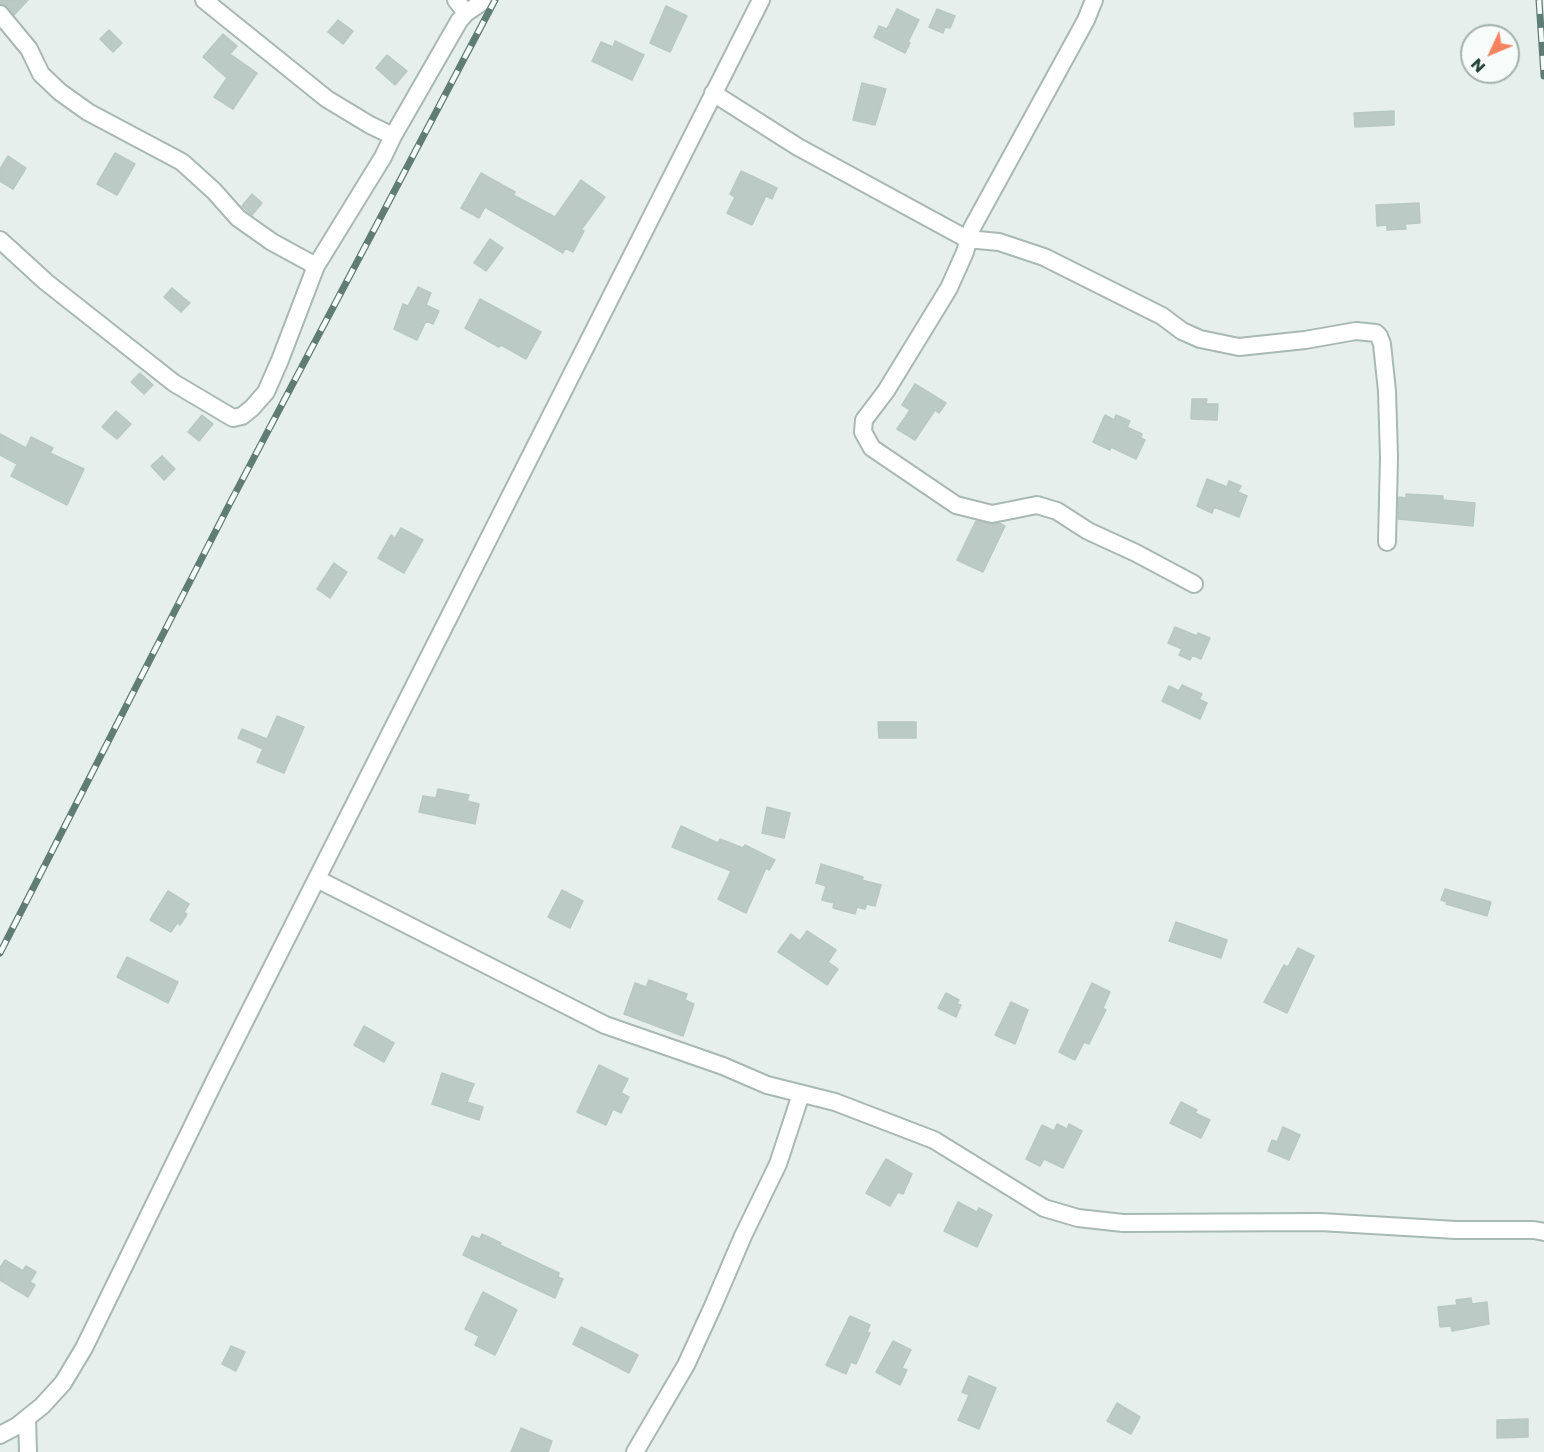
<!DOCTYPE html>
<style>
body{margin:0}
#map{position:relative;width:1544px;height:1452px;overflow:hidden;background:#e6efeb;font-family:Poppins,sans-serif}
canvas{display:block}
.north{position:absolute;left:1460px;top:24px;width:60px;height:60px;box-sizing:border-box;background:#f7fbf9;border:2px solid #a3b1ad;border-radius:50%;rotate:226deg;font-size:16px;font-weight:700;line-height:24px;text-align:center;color:#24423a}
.north::after{content:'';display:block;margin:auto;width:21px;height:27px;background:#f4845f;clip-path:polygon(50% 0,100% 100%,50% 72%,0 100%)}
</style>
<div id="map">
<canvas width="1544" height="1452"></canvas>
<div class="north">N</div>
</div>
<script>
const context = document.querySelector('canvas').getContext('2d');
context.lineJoin = 'round';
function fill(path, color) { context.fillStyle = color; context.fill(path, 'evenodd'); }
const poly = rows => new Path2D(rows.map(r => 'M' + r).join(''));
function stroke(path, color, width, dash) { context.strokeStyle = color; context.lineWidth = width; context.lineCap = dash ? 'butt' : 'round'; context.setLineDash(dash || []); context.stroke(path); }
const building = poly([
 [0,0,28,0,14,15,8,7,0,4,0,0],
 [666,6,687,16,670,52,650,43,666,6],
 [897,9,919,20,908,42,910,43,905,53,874,37,879,26,887,29,897,9],
 [937,9,955,16,950,28,945,27,943,33,929,27,937,9],
 [338,20,353,31,343,44,328,32,338,20],
 [109,30,122,43,113,52,100,39,109,30],
 [223,34,237,46,230,54,257,73,233,109,214,97,227,78,203,57,223,34],
 [615,41,644,55,632,80,592,61,601,42,613,47,615,41],
 [387,55,407,71,395,85,376,68,387,55],
 [862,83,886,89,875,125,853,120,862,83],
 [1394,111,1394,125,1355,127,1354,113,1394,111],
 [115,153,135,164,117,195,97,184,115,153],
 [8,156,26,168,13,189,0,181,0,169,8,156],
 [741,171,777,188,772,199,766,196,752,225,727,213,735,197,730,194,741,171],
 [481,173,515,192,513,195,555,217,581,180,605,197,581,230,584,231,573,252,565,248,563,253,485,207,479,218,461,208,481,173],
 [252,194,262,203,252,215,242,206,252,194],
 [1419,203,1420,223,1405,224,1406,229,1387,230,1387,225,1377,226,1376,205,1419,203],
 [490,239,503,248,486,271,474,263,490,239],
 [418,287,431,293,426,305,439,311,433,324,426,321,417,340,394,329,403,304,408,306,418,287],
 [172,288,190,303,181,312,164,297,172,288],
 [480,299,541,332,526,359,501,345,499,347,465,328,480,299],
 [140,373,153,385,144,394,131,382,140,373],
 [915,384,946,403,939,413,935,410,915,440,897,429,910,410,902,405,915,384],
 [1192,399,1207,399,1206,404,1218,404,1217,420,1191,419,1192,399],
 [116,411,131,424,117,439,102,427,116,411],
 [202,415,213,424,199,441,188,432,202,415],
 [1105,415,1114,420,1116,415,1130,421,1127,427,1142,434,1141,438,1145,440,1136,459,1111,447,1110,450,1093,442,1105,415],
 [0,434,26,448,31,437,53,448,50,453,84,469,67,505,11,476,17,464,0,455,0,434],
 [162,456,175,469,164,480,151,466,162,456],
 [1207,479,1227,487,1229,481,1241,486,1238,492,1247,496,1239,517,1214,507,1212,513,1197,506,1207,479],
 [1406,494,1443,496,1443,500,1475,503,1473,526,1398,519,1399,497,1406,498,1406,494],
 [976,521,990,524,999,523,1005,526,983,572,957,560,976,521],
 [401,528,423,540,404,573,378,558,391,535,395,538,401,528],
 [334,563,347,572,330,598,317,589,334,563],
 [1175,627,1197,636,1198,633,1210,638,1201,659,1192,655,1190,660,1179,655,1182,649,1168,643,1175,627],
 [1182,685,1202,694,1199,699,1207,703,1200,719,1162,701,1169,686,1179,691,1182,685],
 [277,716,304,727,284,773,257,762,263,749,238,738,242,729,267,739,277,716],
 [878,722,916,722,916,738,879,738,878,722],
 [438,789,469,795,467,801,479,804,475,824,419,812,423,796,436,798,438,789],
 [767,807,790,813,784,838,762,833,767,807],
 [681,826,718,843,720,839,743,848,745,845,775,860,769,870,766,868,746,913,718,899,731,871,672,847,681,826],
 [821,864,863,877,862,880,881,885,875,906,867,904,865,909,857,907,855,914,833,908,834,903,822,900,826,886,816,883,821,864],
 [1445,889,1491,902,1487,916,1446,904,1447,902,1441,900,1445,889],
 [562,890,583,901,570,928,548,917,562,890],
 [168,891,189,904,184,912,187,914,180,925,177,923,171,932,150,920,168,891],
 [1176,922,1227,940,1221,958,1169,941,1176,922],
 [807,931,836,950,828,962,838,969,827,985,778,952,791,934,800,941,807,931],
 [1298,948,1314,956,1287,1013,1264,1002,1284,965,1288,967,1298,948],
 [127,957,178,982,168,1003,117,977,127,957],
 [649,980,687,994,685,1000,694,1004,683,1036,624,1014,635,983,646,987,649,980],
 [1092,983,1110,992,1103,1008,1106,1010,1089,1044,1084,1042,1075,1060,1059,1052,1092,983],
 [946,993,959,1000,957,1004,961,1005,956,1017,938,1008,946,993],
 [1011,1002,1028,1010,1015,1044,995,1035,1011,1002],
 [364,1026,394,1043,384,1062,354,1045,364,1026],
 [599,1065,628,1079,621,1093,629,1097,621,1113,613,1109,606,1125,577,1112,599,1065],
 [442,1073,474,1084,467,1102,483,1107,479,1120,432,1104,442,1073],
 [1181,1102,1197,1110,1195,1113,1210,1120,1201,1138,1170,1123,1181,1102],
 [1057,1124,1067,1129,1069,1124,1082,1131,1063,1168,1044,1159,1040,1166,1026,1159,1042,1125,1054,1131,1057,1124],
 [1283,1127,1300,1135,1289,1160,1268,1151,1272,1140,1277,1142,1283,1127],
 [886,1159,912,1174,903,1194,898,1192,890,1206,866,1193,886,1159],
 [958,1202,977,1212,979,1208,992,1215,977,1247,944,1231,958,1202],
 [482,1234,501,1243,500,1245,559,1273,558,1277,563,1279,555,1298,463,1255,472,1236,480,1239,482,1234],
 [5,1260,23,1271,26,1266,36,1272,30,1282,35,1285,28,1297,0,1280,0,1268,5,1260],
 [483,1292,517,1310,495,1355,475,1345,479,1336,465,1329,483,1292],
 [1471,1298,1472,1304,1487,1302,1489,1324,1452,1331,1451,1326,1440,1327,1438,1307,1457,1305,1456,1300,1471,1298],
 [850,1316,870,1325,867,1332,870,1333,856,1364,851,1362,846,1374,826,1365,850,1316],
 [581,1327,638,1355,629,1373,573,1344,581,1327],
 [893,1341,911,1350,902,1368,907,1370,900,1385,876,1372,893,1341],
 [231,1346,245,1352,236,1371,222,1364,231,1346],
 [969,1376,996,1388,979,1429,958,1420,969,1395,962,1392,969,1376],
 [1117,1403,1140,1417,1131,1434,1107,1421,1117,1403],
 [1528,1419,1528,1437,1497,1438,1497,1420,1528,1419],
 [521,1428,552,1441,548,1452,511,1452,521,1428]
]);
fill(building, '#bbcac4');
stroke(building, '#b8c9c2', 1.5);
const minor = poly([
 [204,0,327,99,370,125,393,136,459,21,466,13,485,0],
 [456,0,466,13],
 [1094,0,1086,20,972,228,965,252,949,288,886,391,864,420,863,432,872,448,956,505,992,514,1037,505,1057,511,1088,531,1136,553,1194,584],
 [0,14,29,49,41,74,60,92,88,112,182,162,214,191,238,218,272,242,316,266],
 [713,93,798,147,967,239,999,242,1044,257,1162,316,1182,331,1200,339,1239,347,1305,340,1356,331,1376,333,1379,336,1382,344,1387,391,1389,457,1387,542],
 [0,240,46,282,174,383,233,418,242,416,252,408,266,392,280,360,316,266,383,157,393,136],
 [317,879,605,1025,723,1066,767,1085,835,1102,934,1140,1044,1208,1078,1218,1123,1223,1320,1222,1456,1230,1534,1230,1544,1232],
 [27,1418,28,1452],
 [0,1435,17,1426,42,1406,63,1383,84,1348,215,1080,761,0],
 [635,1452,686,1365,713,1306,743,1236,778,1164,801,1094]
]);
stroke(minor, '#a8b8b2', 20);
stroke(minor, '#fff', 16);
const rail = poly([
 [1539,0,1544,76],
 [0,953,229,505,495,0]
]);
stroke(rail, '#5f7d75', 7);
stroke(rail, '#f7fbf9', 4.5, [14]);
</script>
